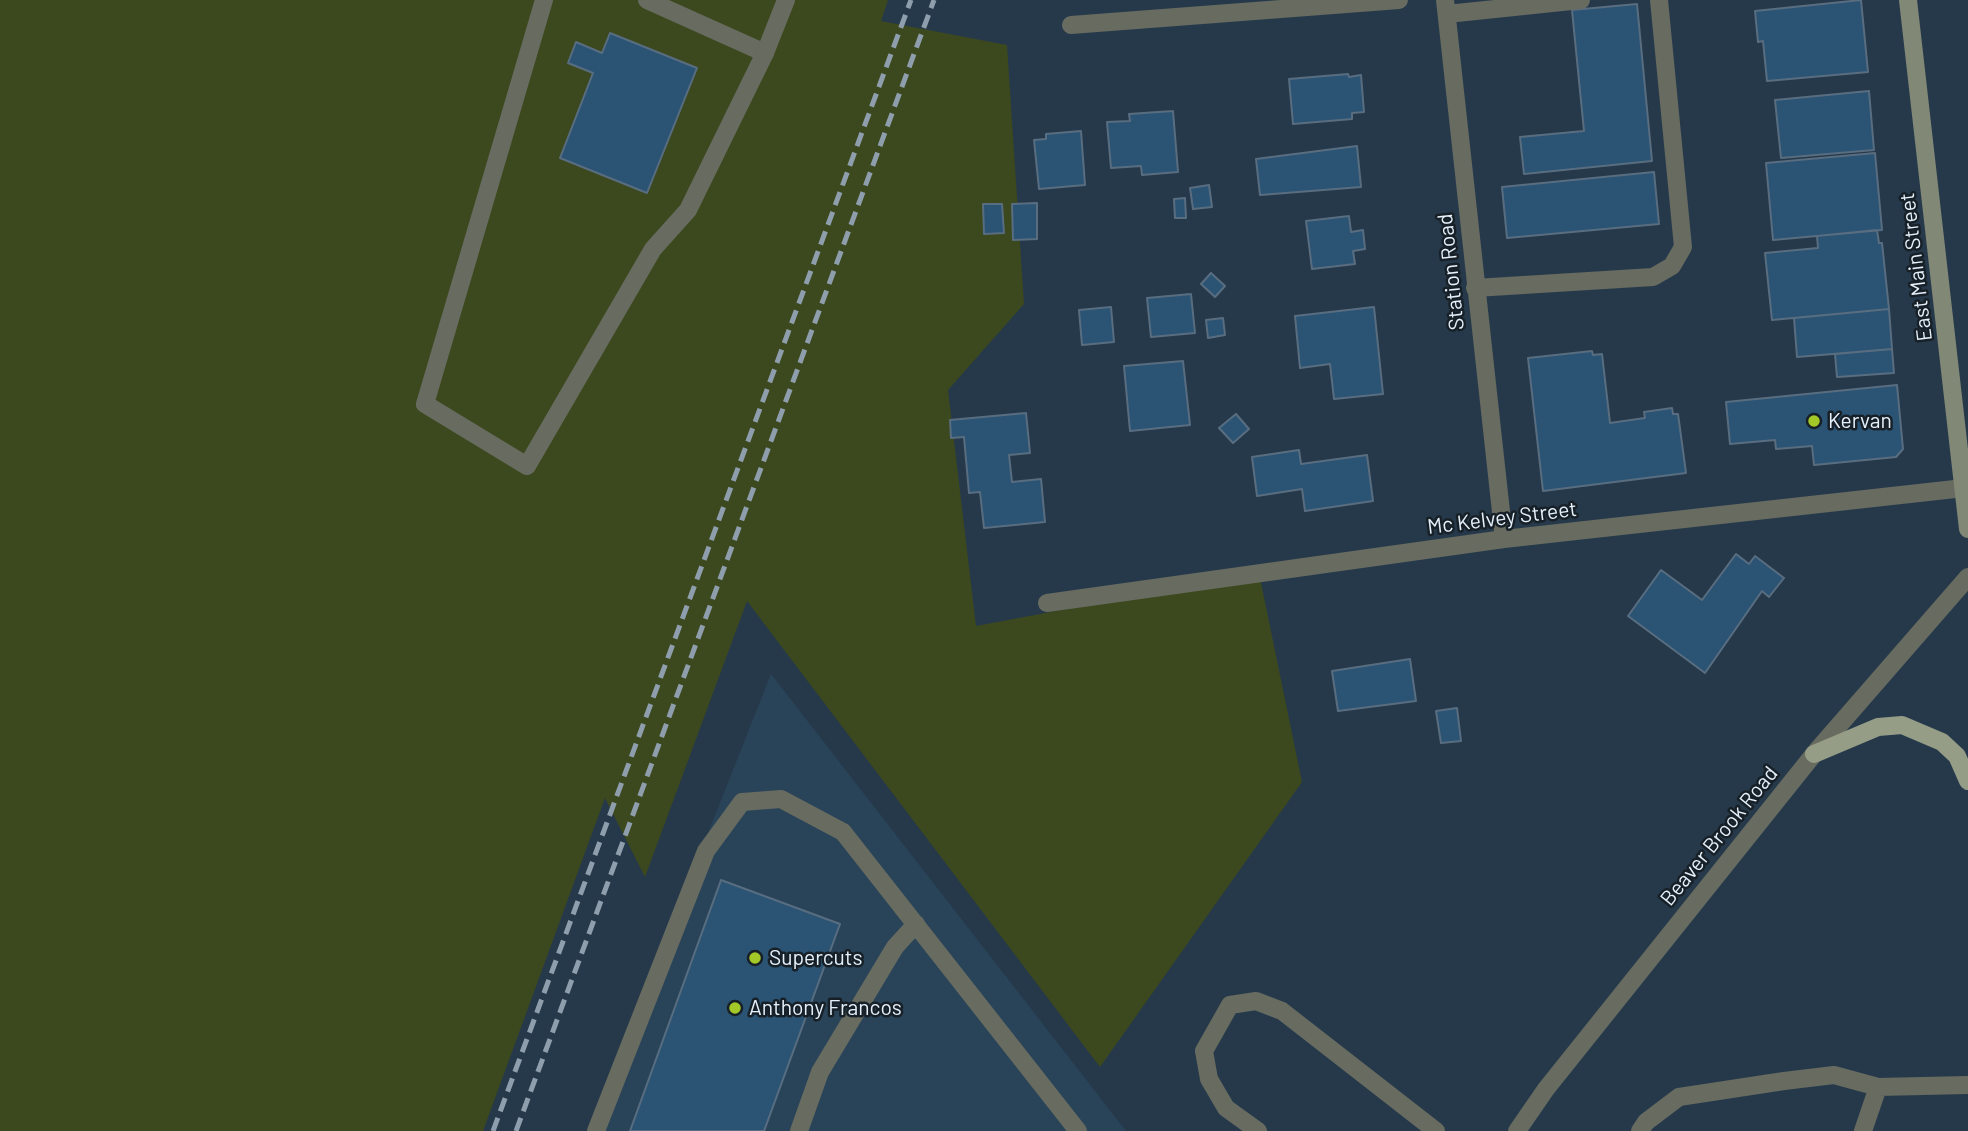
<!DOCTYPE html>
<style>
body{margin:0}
canvas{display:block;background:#26394a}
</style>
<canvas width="1968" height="1131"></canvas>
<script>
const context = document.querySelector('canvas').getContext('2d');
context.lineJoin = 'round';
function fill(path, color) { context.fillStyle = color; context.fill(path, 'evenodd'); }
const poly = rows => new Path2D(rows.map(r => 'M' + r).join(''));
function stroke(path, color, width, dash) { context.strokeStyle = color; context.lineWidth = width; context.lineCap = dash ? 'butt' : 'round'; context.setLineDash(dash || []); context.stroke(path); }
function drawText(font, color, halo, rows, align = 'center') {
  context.font = font + ' Barlow,sans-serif'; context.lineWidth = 5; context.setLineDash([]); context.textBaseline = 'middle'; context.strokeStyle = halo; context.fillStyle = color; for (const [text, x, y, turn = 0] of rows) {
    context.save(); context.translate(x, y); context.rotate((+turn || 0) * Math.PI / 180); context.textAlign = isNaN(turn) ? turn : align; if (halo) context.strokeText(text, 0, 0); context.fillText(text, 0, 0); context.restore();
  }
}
fill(poly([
 [771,674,1126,1131,590,1131]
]), '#294358');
fill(poly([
 [0,0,888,0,881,21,1007,45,1024,304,948,390,976,626,1259,573,1302,782,1100,1067,747,601,645,877,605,798,483,1131,0,1131]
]), '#3c481d');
const building = poly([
 [1861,0,1868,72,1767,81,1763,41,1758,42,1755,11,1861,0],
 [1637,4,1652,161,1524,174,1520,137,1584,131,1572,10,1637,4],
 [610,33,697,68,647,193,560,158,593,73,568,63,576,42,602,53,610,33],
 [1348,74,1349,77,1361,75,1364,112,1352,113,1352,119,1293,124,1289,79,1348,74],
 [1869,91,1874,150,1781,158,1775,100,1869,91],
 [1173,111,1178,172,1142,175,1141,166,1111,168,1107,122,1130,121,1129,114,1173,111],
 [1081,131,1085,185,1039,189,1034,140,1046,139,1046,134,1081,131],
 [1357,146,1361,187,1260,195,1256,159,1357,146],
 [1875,153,1882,230,1773,240,1766,163,1875,153],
 [1654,172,1659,224,1507,238,1502,187,1654,172],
 [1209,185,1212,207,1193,209,1190,188,1209,185],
 [1185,198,1186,218,1175,218,1174,199,1185,198],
 [1037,203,1037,239,1013,240,1012,204,1037,203],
 [983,204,1002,204,1004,233,984,234,983,204],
 [1349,216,1351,232,1363,230,1365,249,1353,251,1355,264,1312,269,1306,221,1349,216],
 [1877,230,1879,243,1882,243,1889,309,1772,320,1765,253,1818,248,1817,236,1877,230],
 [1211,273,1225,286,1215,297,1201,284,1211,273],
 [1191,294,1195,333,1151,337,1147,298,1191,294],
 [1111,307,1114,342,1082,345,1079,310,1111,307],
 [1374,307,1383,394,1334,399,1330,364,1300,368,1295,316,1374,307],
 [1889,309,1892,349,1797,357,1794,318,1889,309],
 [1223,318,1225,335,1208,338,1206,320,1223,318],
 [1892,349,1894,373,1837,377,1835,354,1892,349],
 [1592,351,1593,355,1602,354,1610,423,1645,418,1644,412,1672,408,1673,414,1678,414,1686,473,1543,491,1528,358,1592,351],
 [1183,361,1190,425,1130,431,1124,366,1183,361],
 [1897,385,1903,449,1896,457,1814,465,1812,446,1776,449,1775,440,1730,444,1726,402,1897,385],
 [1026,413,1030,453,1009,455,1012,482,1041,479,1045,522,984,528,980,492,969,493,964,437,951,438,950,420,1026,413],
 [1236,414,1249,429,1233,443,1219,428,1236,414],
 [1299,450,1301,464,1367,455,1373,501,1305,511,1302,489,1257,496,1252,457,1299,450],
 [1736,554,1749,564,1755,556,1784,578,1769,597,1762,591,1705,673,1628,616,1661,570,1702,600,1736,554],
 [1410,659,1416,701,1338,711,1332,671,1410,659],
 [1457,708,1461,741,1441,743,1436,711,1457,708],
 [721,880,840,924,764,1131,630,1131,721,880]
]);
fill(building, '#2b5373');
stroke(building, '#586d80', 2);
stroke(poly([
 [544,0,425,404,527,466,653,249,688,210,765,53,647,0],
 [1475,288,1653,277,1672,266,1683,247,1659,0],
 [596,1131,706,851,742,802,781,799,843,832,1078,1131],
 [799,1131,820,1072,895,947,916,924],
 [1258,1131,1226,1108,1209,1079,1204,1051,1230,1005,1256,1001,1282,1011,1436,1131],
 [1640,1131,1646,1122,1679,1097,1784,1081,1834,1075,1878,1087,1968,1085],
 [1863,1131,1878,1087]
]), '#676b60', 18);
stroke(poly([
 [1445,0,1504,539],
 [1447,14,1581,0],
 [1071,25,1399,0],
 [765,53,786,0],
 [1047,603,1504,539,1964,488]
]), '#676b60', 18);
stroke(poly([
 [1517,1131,1546,1089,1814,754,1968,577]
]), '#676b60', 18);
stroke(poly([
 [1908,0,1968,529]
]), '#828876', 18);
stroke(poly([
 [1814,754,1878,727,1902,725,1942,742,1957,756,1968,781]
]), '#969d87', 18);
stroke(poly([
 [493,1131,911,0],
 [516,1131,934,0]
]), '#8f9eac', 5, [14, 7]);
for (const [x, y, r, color] of [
 [1814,421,7,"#a2c928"],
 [755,958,7,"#a2c928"],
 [735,1008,7,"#a2c928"]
]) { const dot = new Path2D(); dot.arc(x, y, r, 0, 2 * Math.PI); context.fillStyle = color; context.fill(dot); stroke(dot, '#172027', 2.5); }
drawText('21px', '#e4f0fb', '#172027', [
 ["East Main Street",1916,267,-97],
 ["Station Road",1451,272,-96],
 ["Mc Kelvey Street",1502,518,-7],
 ["Beaver Brook Road",1719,836,-51]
]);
drawText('21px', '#e4f0fb', '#172027', [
 ["Kervan",1828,421],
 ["Supercuts",769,958],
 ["Anthony Francos",749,1008]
], 'left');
</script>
